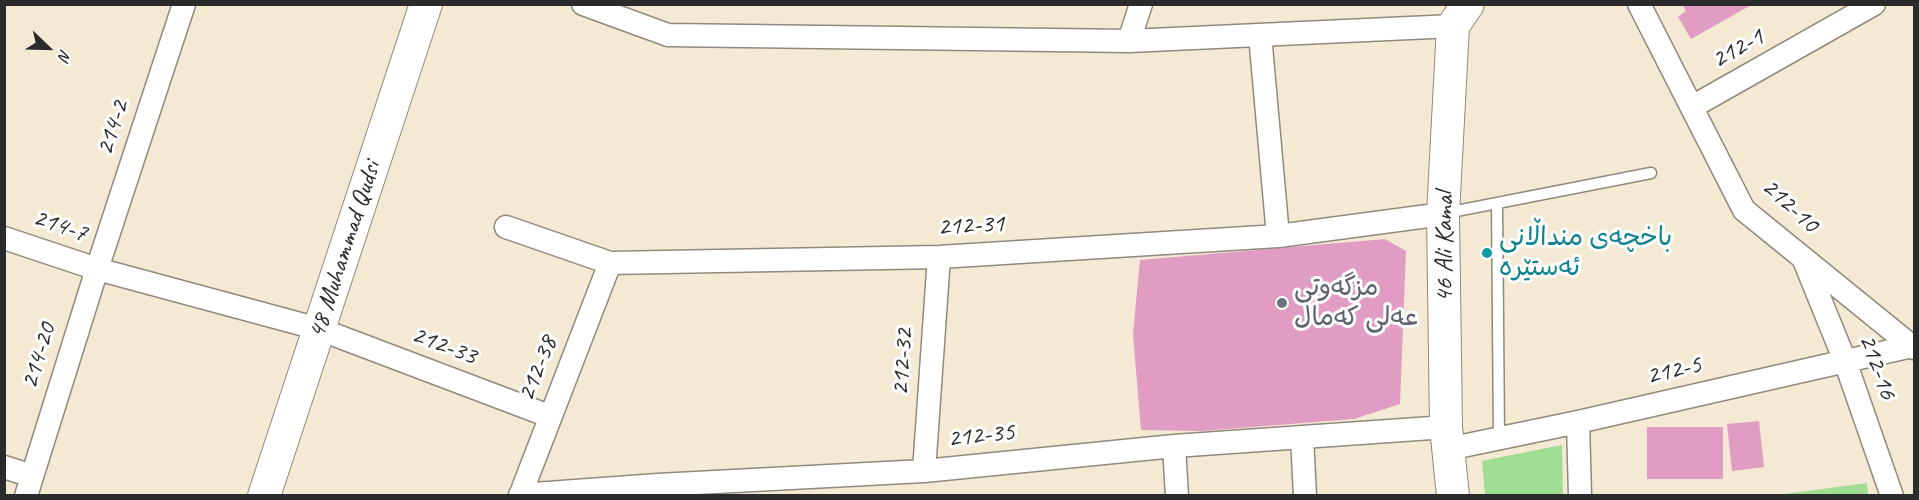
<!DOCTYPE html>
<meta charset="utf-8">
<style>
body{margin:0}
#map{position:relative;width:1919px;height:500px;overflow:hidden;background:#f4e9d2;font-family:Caveat,sans-serif}
canvas{display:block}
.frame{position:absolute;inset:0;border:6px solid #2b2b2b;pointer-events:none}
.north{position:absolute;left:18px;top:18px;width:60px;height:60px;-webkit-text-stroke:4px #fff;paint-order:stroke;rotate:113deg;font-size:16px;font-weight:700;line-height:24px;text-align:center;color:#2b2b2b}
.north::after{content:'';display:block;margin:auto;width:21px;height:27px;background:#2b2b2b;clip-path:polygon(50% 0,100% 100%,50% 72%,0 100%)}
</style>
<div id="map">
<canvas width="1919" height="500"></canvas>
<div class="frame"></div>
<div class="north">N</div>
</div>
<script>
const context = document.querySelector('canvas').getContext('2d');
context.lineJoin = 'round';
function fill(path, color) { context.fillStyle = color; context.fill(path, 'evenodd'); }
const poly = rows => new Path2D(rows.map(r => 'M' + r).join(''));
function stroke(path, color, width, dash) { context.strokeStyle = color; context.lineWidth = width; context.lineCap = dash ? 'butt' : 'round'; context.setLineDash(dash || []); context.stroke(path); }
function drawText(font, color, halo, rows, align = 'center') {
  context.font = font + ' Caveat,"Playpen Sans Arabic",sans-serif'; context.lineWidth = 6; context.setLineDash([]); context.textBaseline = 'middle'; context.strokeStyle = halo; context.fillStyle = color; for (const [text, x, y, turn = 0] of rows) {
    context.save(); context.translate(x, y); context.rotate((+turn || 0) * Math.PI / 180); context.textAlign = isNaN(turn) ? turn : align; if (halo) context.strokeText(text, 0, 0); context.fillText(text, 0, 0); context.restore();
  }
}
fill(poly([
 [1562,445,1563,495,1485,495,1482,461],
 [1867,483,1868,495,1785,495,1785,494]
]), '#9fdd92');
fill(poly([
 [1682,4,1753,4,1691,39,1678,17,1686,11],
 [1385,239,1406,251,1400,404,1354,419,1202,431,1141,430,1133,334,1140,260],
 [1759,421,1764,467,1732,471,1727,424],
 [1647,427,1723,427,1723,479,1647,479]
]), '#e19cc3');
const lane = poly([
 [1497,203,1499,438],
 [1446,213,1651,173]
]);
const street = poly([
 [583,4,668,35,1129,41,1453,26],
 [1639,4,1744,210,1914,348],
 [1260,35,1278,236],
 [1129,41,1141,4],
 [1692,107,1874,4],
 [506,227,610,263,939,257,1278,236,1443,214],
 [4,238,97,269,319,329,549,416],
 [1804,260,1845,361,1892,496],
 [1578,422,1580,496],
 [1302,437,1305,496],
 [1174,446,1177,496],
 [1448,449,1578,422,1912,346],
 [4,467,32,476],
 [924,471,939,257],
 [520,495,658,485,924,471,1174,446,1446,427],
 [26,496,97,269,184,4],
 [520,496,610,263]
]);
const secondary = poly([
 [264,496,426,4],
 [1453,496,1446,427,1443,214,1453,26,1468,4]
]);
stroke(lane, '#908a7e', 13);
stroke(street, '#908a7e', 25);
stroke(secondary, '#908a7e', 34);
stroke(lane, '#fff', 10);
stroke(street, '#fff', 22);
stroke(secondary, '#fff', 32);
for (const [x, y, r, color] of [
 [1487,253,6,"#0f9aa8"],
 [1282,303,6,"#6b7280"]
]) { const dot = new Path2D(); dot.arc(x, y, r, 0, 2 * Math.PI); context.fillStyle = color; context.fill(dot); stroke(dot, '#fff', 2); }
drawText('26px', '#2b2b2b', '#fff', [
 ["212-1",1738,49,-29],
 ["214-2",113,128,-72],
 ["212-10",1790,206,43],
 ["214-7",60,226,19],
 ["212-31",971,226,-3],
 ["46 Ali Kamal",1445,247,-90],
 ["48 Muhammad Qudsi",345,250,-72],
 ["212-33",444,346,21],
 ["214-20",39,356,-73],
 ["212-32",903,362,-86],
 ["212-16",1877,367,70],
 ["212-38",538,369,-68],
 ["212-5",1674,371,-13],
 ["212-35",981,436,-6]
]);
drawText('26px', '#0d838f', '#fff', [
 ["باخچەی منداڵانی",1499,238],
 ["ئەستێرە",1499,268]
], 'left');
drawText('26px', '#5b616d', '#fff', [
 ["مزگەوتی",1294,288],
 ["عەلی کەمال",1294,318]
], 'left');
</script>
